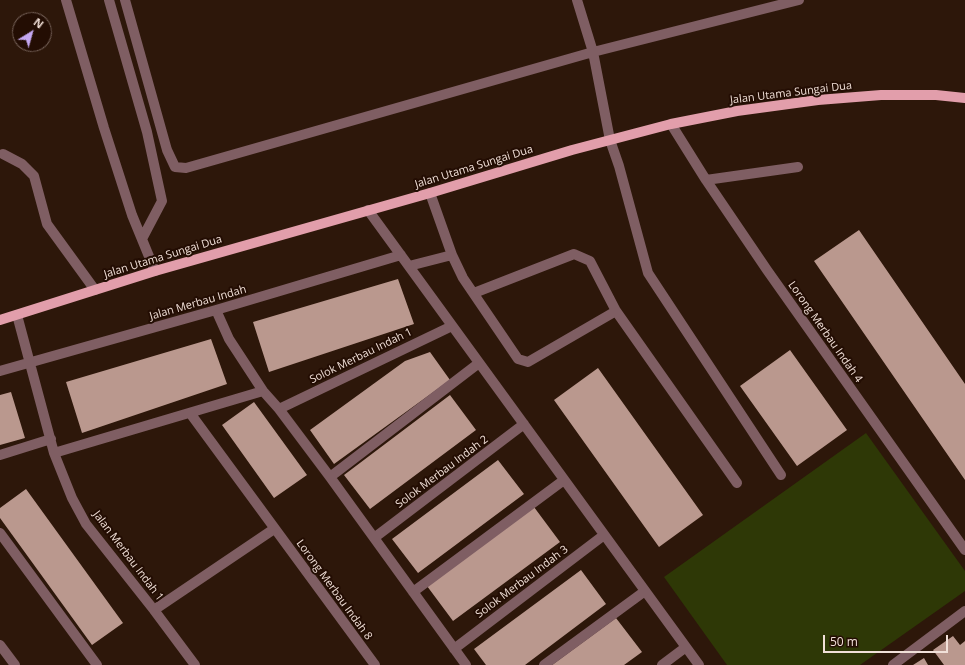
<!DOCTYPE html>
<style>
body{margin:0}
#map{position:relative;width:965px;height:665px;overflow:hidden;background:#2d170a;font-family:"Open Sans",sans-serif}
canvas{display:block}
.north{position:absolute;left:12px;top:12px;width:40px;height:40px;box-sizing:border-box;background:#230d03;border:1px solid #756158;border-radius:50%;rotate:37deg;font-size:11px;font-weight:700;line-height:16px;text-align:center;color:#f1e0d8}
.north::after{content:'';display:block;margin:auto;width:14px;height:18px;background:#c4a7f1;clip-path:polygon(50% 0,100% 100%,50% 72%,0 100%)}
.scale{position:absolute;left:823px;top:635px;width:125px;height:18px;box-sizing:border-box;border:2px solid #f1e0d8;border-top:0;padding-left:5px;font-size:12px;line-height:14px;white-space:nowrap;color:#f1e0d8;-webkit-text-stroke:3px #230d03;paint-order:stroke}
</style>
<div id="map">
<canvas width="965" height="665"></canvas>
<div class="north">N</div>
<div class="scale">50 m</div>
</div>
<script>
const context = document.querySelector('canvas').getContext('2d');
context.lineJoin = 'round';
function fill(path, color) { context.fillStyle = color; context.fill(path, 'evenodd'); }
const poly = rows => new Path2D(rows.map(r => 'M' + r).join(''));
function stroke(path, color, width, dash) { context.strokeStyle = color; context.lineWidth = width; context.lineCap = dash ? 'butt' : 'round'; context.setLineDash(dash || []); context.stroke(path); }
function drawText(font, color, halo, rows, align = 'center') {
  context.font = font + ' "Open Sans",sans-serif'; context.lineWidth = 4; context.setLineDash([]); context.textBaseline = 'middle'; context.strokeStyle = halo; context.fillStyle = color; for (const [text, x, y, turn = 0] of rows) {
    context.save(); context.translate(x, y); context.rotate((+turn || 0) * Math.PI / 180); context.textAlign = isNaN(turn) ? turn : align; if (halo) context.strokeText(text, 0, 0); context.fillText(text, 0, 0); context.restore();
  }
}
fill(poly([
 [866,433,965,571,965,591,860,665,727,665,664,577]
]), '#2e3806');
fill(poly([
 [859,230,965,384,965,480,814,261],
 [398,279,414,324,269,372,253,322],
 [211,339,227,384,82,433,66,382],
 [790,350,847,430,797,466,740,386],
 [430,352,450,380,334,464,310,430,405,361],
 [598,368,703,515,659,547,554,400],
 [11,392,25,438,0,445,0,395],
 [450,395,476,430,370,509,344,475],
 [254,402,307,475,274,498,222,425],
 [498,460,524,494,418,573,392,539],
 [26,489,123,623,92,645,0,518,0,508],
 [534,507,560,542,453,621,427,586],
 [581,570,606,604,525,665,486,665,474,649],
 [616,618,642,652,624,665,552,665],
 [953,636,960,645,965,641,965,665,944,665,933,650],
 [924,658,928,665,913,665]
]), '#ba988e');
stroke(poly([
 [66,0,104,128,132,215,155,271],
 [109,0,147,132,162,201,142,239],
 [125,0,167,150,175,167,186,168,593,52,799,0],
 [577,0,593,52,610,140,619,166,648,273,781,475],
 [671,124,706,180,767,270,965,550],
 [3,154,22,164,34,176,47,224,95,290],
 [706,180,798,167],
 [430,193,452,255,463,278,518,359,528,362,616,311,737,483],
 [368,210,699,665],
 [409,266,452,255],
 [474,293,574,254,590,261,616,311],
 [216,310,229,339,263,391,279,409,330,477,466,665],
 [17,315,54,453,72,498,86,524,154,610,195,665],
 [0,371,216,310,401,255],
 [279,409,452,326],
 [190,413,375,665],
 [54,453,263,391],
 [0,455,51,439],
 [330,477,479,363],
 [0,533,97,665],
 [374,538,524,424],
 [413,592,564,480],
 [154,610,274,529],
 [0,645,15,665],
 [454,649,604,535],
 [544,665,645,591],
 [662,665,686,647],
 [893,665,965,611]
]), '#7f5e63', 10);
stroke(poly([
 [0,320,155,271,430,193,572,150,671,124,737,111,818,100,881,95,936,95,965,98]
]), '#e29eab', 10);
drawText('11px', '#f1e0d8', '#230d03', [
 ["Jalan Utama Sungai Dua",791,93,-7],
 ["Jalan Utama Sungai Dua",474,167,-17],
 ["Jalan Utama Sungai Dua",163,257,-17],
 ["Jalan Merbau Indah",198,303,-16],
 ["Lorong Merbau Indah 4",825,332,55],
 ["Solok Merbau Indah 1",361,356,-26],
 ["Solok Merbau Indah 2",442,472,-37],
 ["Jalan Merbau Indah 1",128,556,53],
 ["Solok Merbau Indah 3",522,582,-37],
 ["Lorong Merbau Indah 8",334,590,54]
]);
</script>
